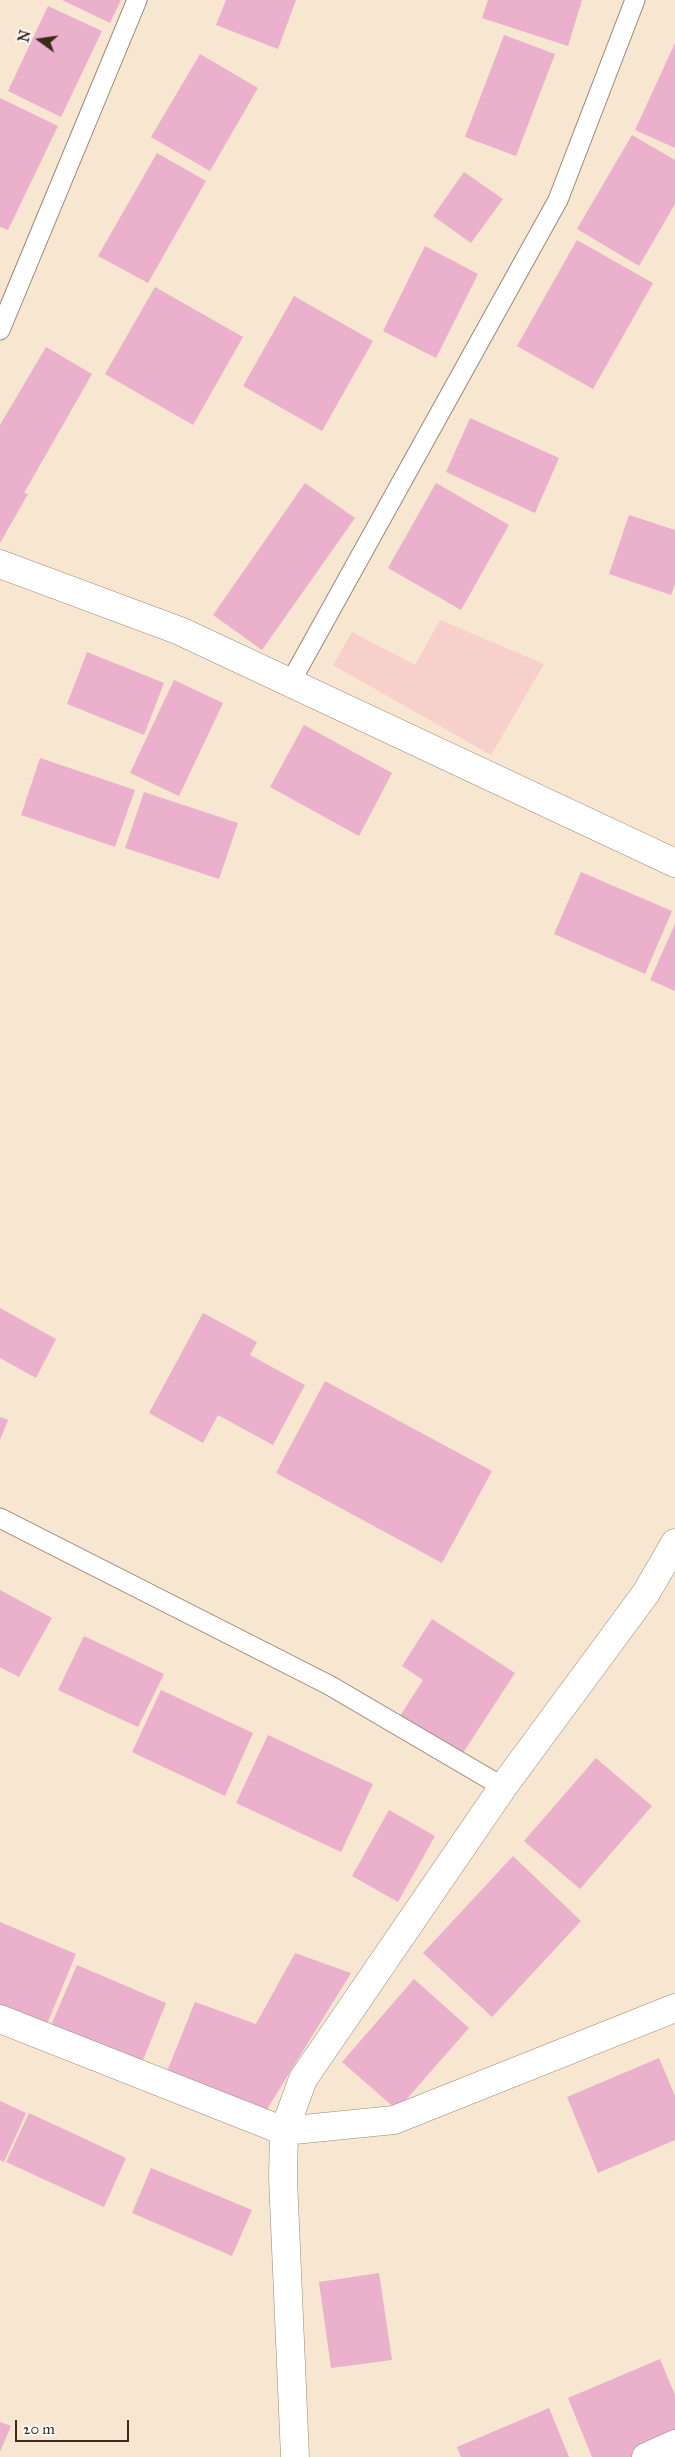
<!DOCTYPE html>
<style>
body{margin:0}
#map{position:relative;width:675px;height:2457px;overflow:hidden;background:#f7e6d0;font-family:"IM FELL Great Primer",serif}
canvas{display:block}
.north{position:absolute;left:15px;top:15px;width:50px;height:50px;-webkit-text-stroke:4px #fdfcf7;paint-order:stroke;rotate:284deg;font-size:14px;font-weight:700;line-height:20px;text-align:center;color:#3b2a1e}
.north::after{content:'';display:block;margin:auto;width:18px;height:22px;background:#3b2a1e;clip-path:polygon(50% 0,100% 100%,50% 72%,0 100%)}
.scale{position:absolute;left:15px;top:2420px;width:114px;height:22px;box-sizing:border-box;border:2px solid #3b2a1e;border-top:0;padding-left:6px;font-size:15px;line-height:18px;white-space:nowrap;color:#3b2a1e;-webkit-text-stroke:4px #fdfcf7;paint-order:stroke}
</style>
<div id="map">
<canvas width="675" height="2457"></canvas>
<div class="north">N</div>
<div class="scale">20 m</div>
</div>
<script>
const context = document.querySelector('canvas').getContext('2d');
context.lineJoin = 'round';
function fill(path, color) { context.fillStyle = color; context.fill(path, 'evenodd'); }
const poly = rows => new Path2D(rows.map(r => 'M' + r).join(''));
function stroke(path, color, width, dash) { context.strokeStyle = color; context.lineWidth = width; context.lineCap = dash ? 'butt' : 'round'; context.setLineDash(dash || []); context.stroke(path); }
fill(poly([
 [440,620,544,664,491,755,333,665,352,632,415,665]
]), '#f7d0cc');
fill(poly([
 [62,0,121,0,110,23],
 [226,0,296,0,278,49,216,25],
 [488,0,582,0,568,46,482,18],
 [48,6,102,31,61,117,8,91],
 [504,35,555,54,516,156,465,137],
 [675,43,675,148,635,130],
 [200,54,258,88,210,171,151,137],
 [0,98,58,126,8,230,0,227],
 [632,135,675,160,675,204,639,266,577,229],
 [157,153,206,181,148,283,98,256],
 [464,172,503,199,471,243,433,216],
 [577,240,653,283,593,389,517,346],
 [425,246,478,274,436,358,383,331],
 [155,287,243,337,193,425,105,374],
 [294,296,373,341,322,431,243,386],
 [46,347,92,374,24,493,28,494,0,543,0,425],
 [470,418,559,458,535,513,446,472],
 [305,483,355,518,262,650,213,615],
 [436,483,509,525,461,610,388,568],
 [629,515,675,530,675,584,671,595,609,574],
 [87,652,164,683,144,735,67,704],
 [174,680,223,703,179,796,130,773],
 [304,725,392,773,359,836,270,787],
 [40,758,135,790,115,847,21,815],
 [144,792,238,823,219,879,125,848],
 [581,872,672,911,645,974,554,934],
 [675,924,675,991,650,980],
 [0,1308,56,1339,36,1378,0,1358],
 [203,1313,257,1342,250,1355,305,1385,273,1445,218,1415,203,1443,149,1413],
 [325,1381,492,1471,442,1563,276,1473],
 [0,1417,8,1420,0,1440],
 [0,1590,52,1618,19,1677,0,1667],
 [432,1619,515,1673,461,1756,400,1716,423,1680,402,1666],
 [84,1636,164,1674,138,1727,58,1690],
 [161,1690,253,1733,225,1796,132,1752],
 [268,1735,373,1784,341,1852,236,1803],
 [596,1758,652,1806,580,1889,524,1841],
 [389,1810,435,1836,398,1902,352,1876],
 [513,1856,581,1921,492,2017,423,1953],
 [0,1922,76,1954,43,2034,0,2016],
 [295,1953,351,1973,261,2119,164,2079,195,2002,256,2024],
 [77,1965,166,2003,139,2070,48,2032],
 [414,1979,469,2028,397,2110,342,2062],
 [659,2058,675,2096,675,2140,598,2173,567,2097],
 [0,2101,26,2113,4,2162,0,2160],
 [29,2113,126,2158,104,2207,6,2162],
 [151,2168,252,2210,232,2256,132,2213],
 [379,2273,392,2360,331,2368,319,2282],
 [660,2359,675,2395,675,2440,636,2457,592,2457,568,2398],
 [549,2408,569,2457,461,2457,457,2447],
 [0,2422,11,2426,0,2452]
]), '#ebb0cc');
const service = poly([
 [0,330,137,0],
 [290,683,558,200,635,0],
 [0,1518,329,1685,503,1787]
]);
const minor = poly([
 [0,564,180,631,675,863],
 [0,2019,284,2131,394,2120,675,2008],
 [295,2457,283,2178,284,2131,303,2079,503,1787,646,1593,675,1543],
 [646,2457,675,2444]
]);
stroke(service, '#987', 21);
stroke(minor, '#987', 29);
stroke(service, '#fff', 19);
stroke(minor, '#fff', 28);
</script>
